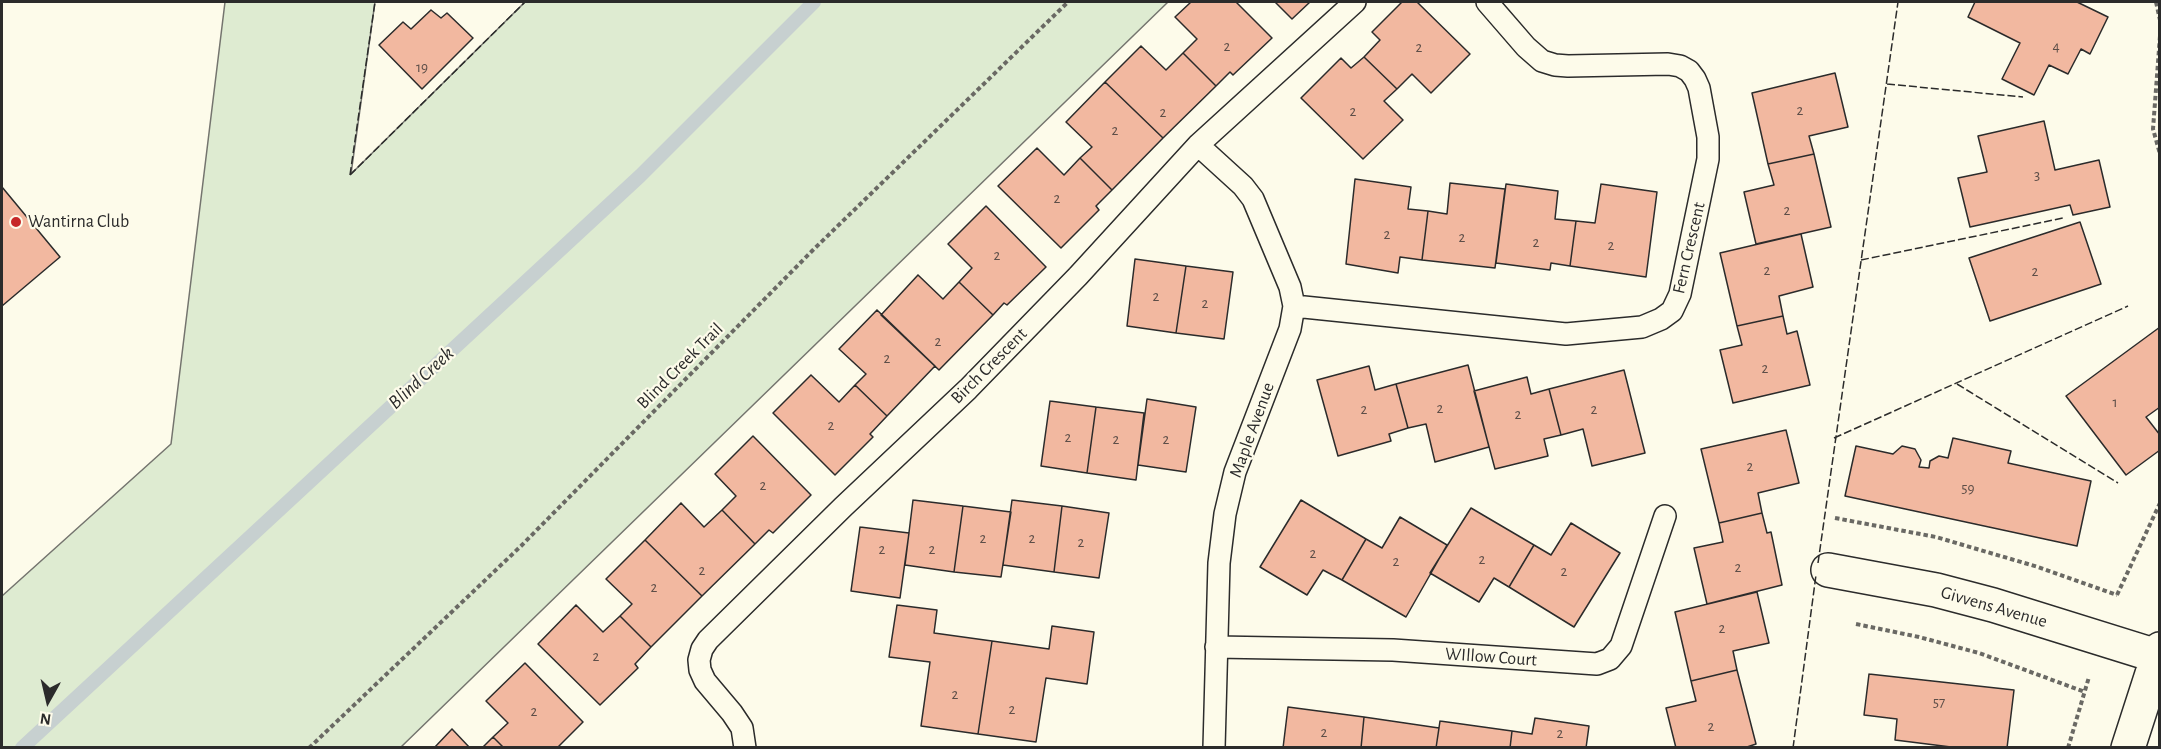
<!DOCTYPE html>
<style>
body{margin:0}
#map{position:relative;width:2161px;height:749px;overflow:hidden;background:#fdfbea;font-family:"Alegreya Sans",sans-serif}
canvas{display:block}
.frame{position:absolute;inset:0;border:3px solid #2b2b2b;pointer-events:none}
.north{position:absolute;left:18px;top:671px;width:60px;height:60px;-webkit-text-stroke:4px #fdfbea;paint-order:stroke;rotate:188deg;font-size:16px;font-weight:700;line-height:24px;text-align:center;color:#2b2b2b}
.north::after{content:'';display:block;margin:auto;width:21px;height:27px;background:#2b2b2b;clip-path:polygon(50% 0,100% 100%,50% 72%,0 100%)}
</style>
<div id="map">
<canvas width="2161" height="749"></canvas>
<div class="frame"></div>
<div class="north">N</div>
</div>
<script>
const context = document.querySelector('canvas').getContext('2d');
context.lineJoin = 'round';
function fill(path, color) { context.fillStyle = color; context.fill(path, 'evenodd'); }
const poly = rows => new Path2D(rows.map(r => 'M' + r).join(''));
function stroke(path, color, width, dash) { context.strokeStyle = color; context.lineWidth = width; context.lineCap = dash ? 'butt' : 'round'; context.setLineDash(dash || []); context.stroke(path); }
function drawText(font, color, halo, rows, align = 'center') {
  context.font = font + ' "Alegreya Sans",sans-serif'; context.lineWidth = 4.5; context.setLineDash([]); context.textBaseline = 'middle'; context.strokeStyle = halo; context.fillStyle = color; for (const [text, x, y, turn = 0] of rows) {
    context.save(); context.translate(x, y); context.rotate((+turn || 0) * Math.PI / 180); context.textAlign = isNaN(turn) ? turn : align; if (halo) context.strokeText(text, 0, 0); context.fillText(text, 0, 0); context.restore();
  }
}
const green = poly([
 [225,2,375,2,351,174,525,2,1168,2,401,747,2,747,2,596,171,444,225,2]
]);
fill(green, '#deebd1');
stroke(green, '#74746e', 1.5);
stroke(poly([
 [22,748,640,176,814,2]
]), '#c7d0d0', 14);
const building = poly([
 [1191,2,1236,2,1272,38,1233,75,1230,72,1216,86,1183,53,1197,39,1175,17,1191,2],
 [1275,2,1310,2,1292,19,1275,2],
 [1402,2,1417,2,1470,54,1431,93,1412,74,1397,89,1364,57,1380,40,1372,32,1402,2],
 [1975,2,2077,2,2108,17,2090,54,2081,49,2068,74,2049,65,2034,95,2002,79,2020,43,1968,17,1975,2],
 [431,10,441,18,447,13,473,38,422,89,379,45,403,22,411,29,431,10],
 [1141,46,1166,70,1183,53,1216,86,1163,138,1105,82,1141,46],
 [1364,57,1397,89,1384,101,1403,120,1363,159,1301,98,1341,58,1351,68,1364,57],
 [1835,73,1848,127,1809,136,1814,154,1768,164,1752,93,1835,73],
 [1105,82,1163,138,1112,190,1080,158,1092,147,1066,122,1105,82],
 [2044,121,2055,170,2099,160,2110,207,2073,215,2070,205,1970,227,1958,178,1987,172,1978,136,2044,121],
 [1037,148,1064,175,1080,158,1112,190,1096,206,1099,210,1061,248,998,186,1037,148],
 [1814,154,1831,227,1756,244,1744,192,1774,185,1768,164,1814,154],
 [1355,179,1411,187,1408,209,1428,211,1422,260,1400,257,1398,273,1346,264,1355,179],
 [1450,183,1505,189,1495,268,1422,260,1428,211,1447,214,1450,183],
 [1506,184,1558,191,1555,219,1576,221,1570,266,1551,263,1550,270,1496,263,1506,184],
 [1601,184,1657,192,1646,277,1570,266,1576,221,1595,223,1601,184],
 [2,187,60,257,2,306,2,187],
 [986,206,1046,267,1007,305,1004,303,993,315,959,282,972,268,948,244,986,206],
 [2080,222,2101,284,1990,321,1969,258,2080,222],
 [1801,234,1813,287,1779,296,1783,316,1737,326,1720,253,1801,234],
 [1135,259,1186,266,1176,333,1127,326,1135,259],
 [1186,266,1233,272,1224,339,1176,333,1186,266],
 [918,275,943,299,959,282,993,315,939,370,881,315,918,275],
 [877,310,935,366,887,416,855,385,866,374,839,349,877,310],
 [1783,316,1787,334,1797,331,1810,385,1733,403,1720,350,1742,345,1737,326,1783,316],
 [2160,327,2160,407,2146,417,2160,435,2160,450,2126,475,2066,396,2160,327],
 [1468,365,1489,447,1435,462,1426,424,1408,428,1396,384,1468,365],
 [1369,366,1375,390,1396,384,1408,428,1389,434,1391,441,1338,456,1317,380,1369,366],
 [1624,370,1645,453,1592,466,1583,429,1561,435,1549,389,1624,370],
 [811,375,839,402,855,385,887,416,870,434,873,437,835,475,773,413,811,375],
 [1527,377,1531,394,1549,389,1561,435,1544,439,1548,456,1495,469,1474,391,1527,377],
 [1147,399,1196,407,1186,472,1138,465,1147,399],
 [1050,401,1096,407,1087,473,1041,466,1050,401],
 [1096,407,1144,413,1136,480,1087,473,1096,407],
 [1786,430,1799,483,1758,493,1762,513,1719,523,1701,449,1786,430],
 [753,436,811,495,773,533,769,530,755,544,722,510,736,496,715,474,753,436],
 [1953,438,2011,451,2008,463,2091,481,2077,546,1845,496,1856,446,1893,454,1902,446,1915,449,1921,460,1919,467,1929,468,1930,461,1939,456,1948,458,1953,438],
 [913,500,963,506,954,572,905,565,913,500],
 [1012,500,1062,506,1054,572,1003,565,1012,500],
 [1301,500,1366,539,1342,580,1323,570,1307,595,1260,567,1301,500],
 [681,503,704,527,722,510,755,544,702,596,645,540,681,503],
 [963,506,1011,512,1001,577,954,572,963,506],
 [1062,506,1109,513,1099,578,1054,572,1062,506],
 [1471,508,1534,545,1509,587,1494,578,1479,602,1430,573,1471,508],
 [1762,513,1767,533,1771,532,1782,585,1707,604,1694,548,1723,542,1719,523,1762,513],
 [1400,517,1447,545,1406,617,1342,580,1366,539,1382,548,1400,517],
 [1571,523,1620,553,1574,627,1509,587,1534,545,1551,555,1571,523],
 [860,527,909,533,900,598,851,591,860,527],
 [645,540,702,596,651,647,620,616,632,604,606,579,645,540],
 [1757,592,1769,643,1733,651,1737,670,1691,681,1675,612,1757,592],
 [576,605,603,632,620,616,651,647,635,664,638,668,600,705,538,644,576,605],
 [897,605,937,610,934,633,992,641,978,734,921,726,930,662,889,657,897,605],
 [1052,626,1094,632,1087,684,1046,678,1036,742,978,734,992,641,1049,649,1052,626],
 [525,663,583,722,557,748,504,748,493,737,508,723,486,701,525,663],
 [1737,670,1756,744,1744,748,1676,748,1666,708,1696,701,1691,681,1737,670],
 [1869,674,2014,690,2007,748,1959,748,1895,740,1897,719,1864,715,1869,674],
 [1288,707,1364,717,1361,748,1283,748,1288,707],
 [1364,717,1439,728,1436,748,1361,748,1364,717],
 [1535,718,1589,726,1586,748,1510,748,1512,731,1532,734,1535,718],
 [1440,721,1512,731,1510,748,1436,748,1440,721],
 [452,729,470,748,434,748,452,729],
 [493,737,504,748,482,748,493,737]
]);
fill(building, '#f2b8a0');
stroke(building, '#2b2b2b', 1.5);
const lane = poly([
 [1198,145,1243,186,1253,199,1290,287,1294,306,1290,329,1235,472,1225,514,1219,563,1214,748],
 [1294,306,1566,334,1642,327,1661,319,1672,311,1680,294,1708,159,1708,137,1699,88,1695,79,1689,71,1680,66,1668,64,1568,66,1555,65,1542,61,1526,47,1487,2],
 [1216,647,1393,650,1597,664,1610,659,1621,646,1665,516],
 [745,748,742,728,732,713,705,681,700,670,699,660,702,649,708,640,843,507,968,389,1078,276,1198,145,1355,2]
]);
const street = poly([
 [1828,570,1936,590,1993,605,2157,656],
 [2128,748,2160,649]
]);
stroke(lane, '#2b2b2b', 24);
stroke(street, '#2b2b2b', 36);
stroke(poly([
 [2156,2,2160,20],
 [2160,36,2153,129,2160,154],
 [1835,518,1936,537,2038,567,2117,595],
 [2117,595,2160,503],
 [1856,624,1919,637,1979,653,2085,692],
 [309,748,521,546,812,251,1068,2],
 [2068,748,2089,677]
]), '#6a6964', 4, [4.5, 3]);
stroke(lane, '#fdfbea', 21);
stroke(street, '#fdfbea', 33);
stroke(poly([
 [1887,84,2023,97],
 [350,175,525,2],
 [350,175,375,2],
 [1861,260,2063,218],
 [1957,384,2118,483],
 [1834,438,2128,306],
 [1818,563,1898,2],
 [1793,748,1816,575]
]), '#2b2b2b', 1.5, [8, 3]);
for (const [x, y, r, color] of [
 [16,222,6,"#c62828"]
]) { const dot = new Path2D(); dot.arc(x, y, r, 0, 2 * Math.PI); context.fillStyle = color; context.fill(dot); stroke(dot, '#fdfbea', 2); }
drawText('15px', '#5d4e48', null, [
 ["2",1227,46],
 ["4",2056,46],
 ["2",1419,47],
 ["19",422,67],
 ["2",1800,110],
 ["2",1353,111],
 ["2",1163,112],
 ["2",1115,130],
 ["3",2037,175],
 ["2",1057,198],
 ["2",1787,210],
 ["2",1387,234],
 ["2",1462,237],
 ["2",1536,242],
 ["2",1611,245],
 ["2",997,255],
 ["2",1767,270],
 ["2",2035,271],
 ["2",1156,296],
 ["2",1205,303],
 ["2",938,341],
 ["2",887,358],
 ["2",1765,368],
 ["1",2115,402],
 ["2",1440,408],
 ["2",1364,409],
 ["2",1594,409],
 ["2",1518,414],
 ["2",831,425],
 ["2",1068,437],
 ["2",1116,439],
 ["2",1166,439],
 ["2",1750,466],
 ["2",763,485],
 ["59",1968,488],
 ["2",983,538],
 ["2",1032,538],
 ["2",1081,542],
 ["2",882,549],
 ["2",932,549],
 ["2",1313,553],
 ["2",1482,559],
 ["2",1396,561],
 ["2",1738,567],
 ["2",702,570],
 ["2",1564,571],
 ["2",654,587],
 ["2",1722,628],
 ["2",596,656],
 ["2",955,694],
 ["57",1939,702],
 ["2",1012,709],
 ["2",534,711],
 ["2",1711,726],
 ["2",1324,732],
 ["2",1560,733]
]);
drawText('18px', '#2b2b2b', '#fdfbea', [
 ["Wantirna Club",28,222]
], 'left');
drawText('18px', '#2b2b2b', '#fdfbea', [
 ["Fern Crescent",1689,248,-77],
 ["Blind Creek Trail",680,366,-45],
 ["Birch Crescent",989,366,-45],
 ["Maple Avenue",1252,430,-70],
 ["Givvens Avenue",1994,607,16],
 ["WIllow Court",1491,657,4]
]);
drawText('italic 20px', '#2b2b2b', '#fdfbea', [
 ["Blind Creek",421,378,-43]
]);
</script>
